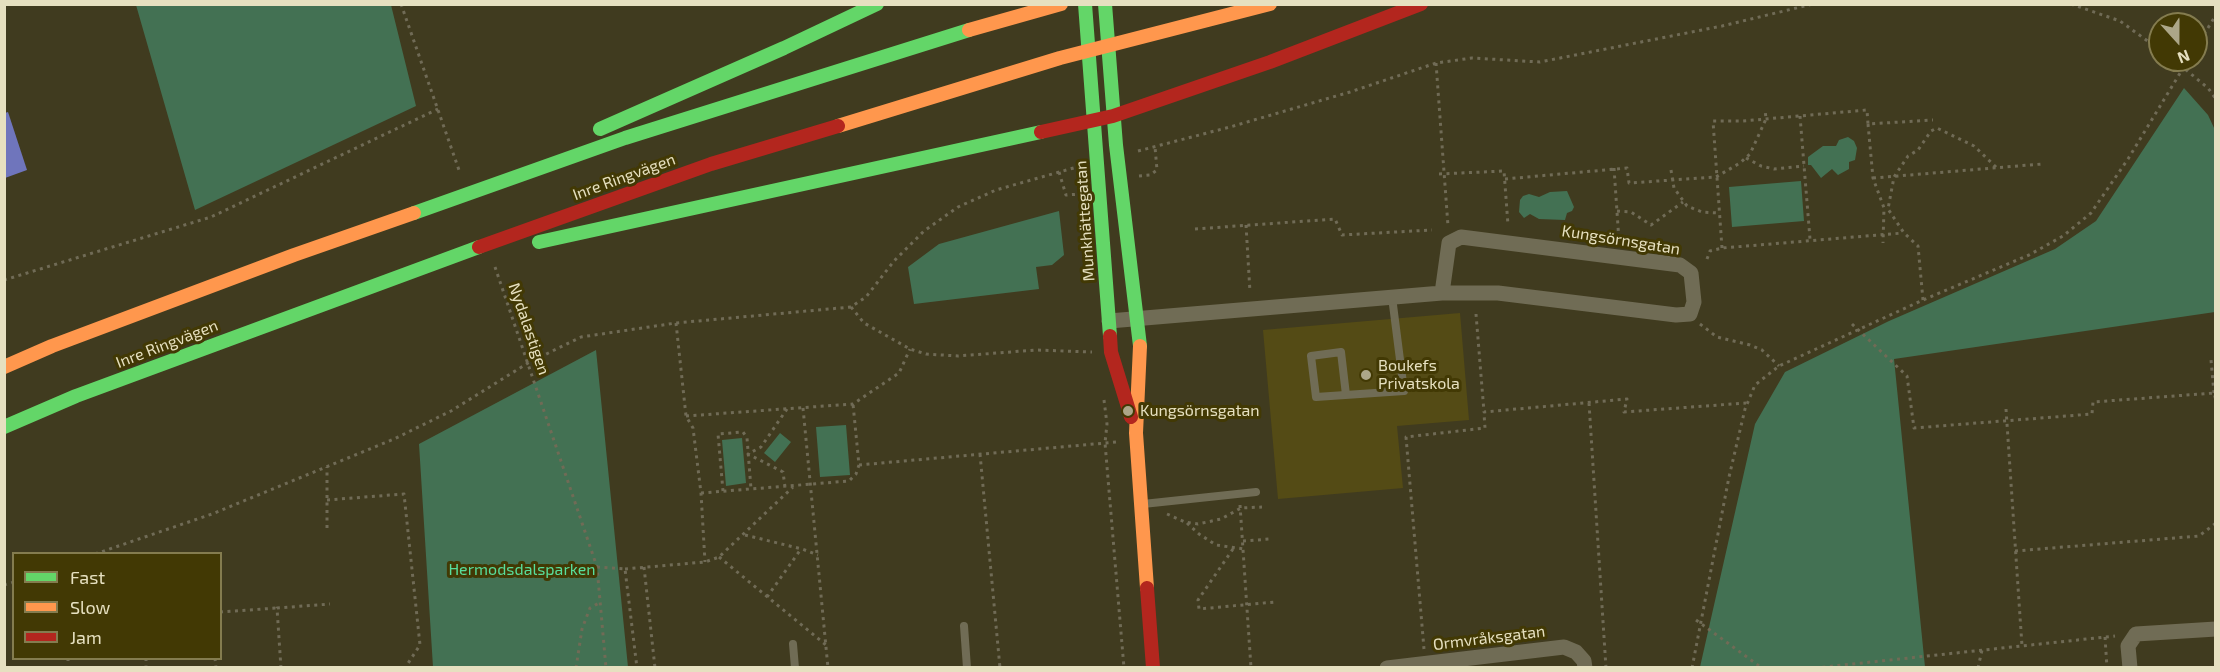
<!DOCTYPE html>
<meta charset="utf-8">
<style>
body{margin:0}
#map{position:relative;width:2220px;height:672px;overflow:hidden;background:#403b1f;font-family:"Exo 2",sans-serif}
canvas{display:block}
.frame{position:absolute;inset:0;border:6px solid #e6e0c0;pointer-events:none}
.legend{position:absolute;left:12px;top:552px;width:210px;height:108px;box-sizing:border-box;background:#423904;border:2px solid #847c4f;margin:0;padding:8px 10px;list-style:none;font-size:18px;color:#e6e0c0}
.legend li{display:flex;align-items:center;gap:12px;height:30px}
.legend b{width:30px;border:2px solid #847c4f}
.north{position:absolute;left:2148px;top:12px;width:60px;height:60px;box-sizing:border-box;background:#423904;border:2px solid #847c4f;border-radius:50%;rotate:159deg;font-size:16px;font-weight:700;line-height:24px;text-align:center;color:#e6e0c0}
.north::after{content:'';display:block;margin:auto;width:21px;height:27px;background:#aca688;clip-path:polygon(50% 0,100% 100%,50% 72%,0 100%)}
</style>
<div id="map">
<canvas width="2220" height="672"></canvas>
<div class="frame"></div>
<ul class="legend">
<li><b style="height:8px;background:#63d668"></b>Fast</li>
<li><b style="height:8px;background:#ff974d"></b>Slow</li>
<li><b style="height:8px;background:#b3261e"></b>Jam</li>
</ul>
<div class="north">N</div>
</div>
<script>
const context = document.querySelector('canvas').getContext('2d');
context.lineJoin = 'round';
function fill(path, color) { context.fillStyle = color; context.fill(path, 'evenodd'); }
const poly = rows => new Path2D(rows.map(r => 'M' + r).join(''));
function stroke(path, color, width, dash) { context.strokeStyle = color; context.lineWidth = width; context.lineCap = dash ? 'butt' : 'round'; context.setLineDash(dash || []); context.stroke(path); }
function drawText(font, color, halo, rows, align = 'center') {
  context.font = font + ' "Exo 2",sans-serif'; context.lineWidth = 6; context.setLineDash([]); context.textBaseline = 'middle'; context.strokeStyle = halo; context.fillStyle = color; for (const [text, x, y, turn = 0] of rows) {
    context.save(); context.translate(x, y); context.rotate((+turn || 0) * Math.PI / 180); context.textAlign = isNaN(turn) ? turn : align; if (halo) context.strokeText(text, 0, 0); context.fillText(text, 0, 0); context.restore();
  }
}
fill(poly([
 [1460,313,1469,420,1397,426,1403,488,1278,499,1263,330]
]), '#544b15');
fill(poly([
 [136,5,391,5,416,106,195,210],
 [2184,88,2208,115,2215,130,2215,312,1894,359,1925,667,1700,667,1755,424,1785,372,1889,321,2055,249,2096,221],
 [1848,137,1854,141,1857,148,1855,160,1849,162,1849,169,1838,175,1832,169,1821,178,1811,165,1808,165,1808,157,1823,146,1836,146,1839,140],
 [1801,181,1804,221,1732,227,1729,187],
 [1567,191,1574,207,1572,211,1567,213,1565,220,1539,219,1530,214,1524,218,1519,212,1520,200,1523,196,1529,194,1539,197,1550,192],
 [1059,211,1064,255,1052,265,1036,267,1039,289,914,304,908,267,939,244],
 [596,350,628,667,433,667,419,444],
 [846,425,850,475,820,477,816,427],
 [780,433,791,442,775,462,764,453],
 [742,438,746,483,726,486,722,440]
]), '#437153');
fill(poly([
 [8,112,27,170,5,178,5,113]
]), '#6f75bc');
stroke(poly([
 [401,4,460,173],
 [2071,4,2120,21,2160,50],
 [2196,47,2216,15],
 [2174,60,2208,88,2216,99],
 [1436,63,1448,226],
 [1800,116,1810,239],
 [1868,124,1873,178,1884,208,1883,243],
 [1138,151,1230,127,1350,92,1436,63,1472,58,1540,62,1722,26,1813,4],
 [1746,158,1761,166,1774,169,1804,166],
 [1614,168,1619,241],
 [1671,170,1674,188,1687,206,1702,212,1718,213],
 [1059,172,1066,195,1081,194],
 [1439,174,1504,171,1508,225],
 [1139,176,1150,175,1157,170,1155,147],
 [1873,178,2042,164],
 [1505,179,1627,168,1629,183,1716,177,1740,163,1750,154,1766,119,1765,109],
 [1617,211,1631,212,1651,225,1683,202],
 [1246,225,1250,292],
 [1195,229,1335,219,1342,235,1432,230],
 [1722,248,1713,121,1743,121,1867,110,1868,124,1933,120],
 [1707,259,1710,251,1722,248,1903,233],
 [495,267,597,567,606,668],
 [4,280,211,217,438,109],
 [1923,300,1918,246,1904,233,1888,209,1894,177,1908,156,1918,150,1931,131,1937,128,1974,146,1997,168],
 [851,307,864,323,910,349,926,354,958,356,1036,350,1092,352],
 [1476,314,1484,412,1627,399,1624,412,1746,403],
 [676,323,686,416,693,428,701,493,705,562],
 [1700,324,1717,337,1750,345,1762,350,1779,366],
 [1852,324,1907,376,1914,428,2092,414,2093,402,2214,393,2216,401],
 [2214,393,2211,360,2216,359],
 [1104,400,1107,424,1105,443,1124,668],
 [1589,403,1606,668],
 [803,408,828,668],
 [2006,409,2022,646],
 [686,416,853,404,899,373,910,349],
 [980,454,1000,668],
 [859,465,1117,442],
 [785,487,783,472,748,454,761,447,787,409],
 [723,491,718,434,743,432,747,438,751,489],
 [701,493,849,481,856,474,859,465,853,404],
 [327,500,404,494,420,645,405,668],
 [1240,505,1251,668],
 [1167,514,1185,522,1198,524,1221,519,1241,508,1262,507],
 [1187,523,1199,534,1216,545,1244,549],
 [327,528,327,467],
 [745,535,802,549,818,555],
 [1243,541,1270,539],
 [1233,549,1198,600,1199,609,1275,602],
 [2015,551,2199,536,2216,523],
 [95,554,212,514,394,439,451,411,528,363,581,337,676,323,851,307,866,297,894,261,924,231,958,207,996,190,1077,167],
 [719,557,826,645],
 [597,567,625,569,637,668],
 [644,567,655,668],
 [625,569,705,562,719,557,793,487],
 [4,585,14,582],
 [767,597,801,549],
 [220,612,277,608],
 [1696,620,1762,668],
 [2105,637,2107,668],
 [1424,649,1406,437,1485,428,1484,413],
 [68,658,68,664],
 [146,658,146,668],
 [215,658,216,668],
 [281,668,277,608,330,604],
 [576,668,582,629,590,608,599,603],
 [1692,668,1729,477,1745,409,1755,385,1779,366,1923,300,2029,255,2063,236,2091,213,2128,159,2188,60],
 [1815,668,2115,636],
 [1978,668,1982,650]
]), '#706b56', 3, [3, 4.5]);
stroke(poly([
 [1346,395,1341,352,1311,356,1316,397,1404,391,1392,297],
 [1143,504,1256,492],
 [964,626,967,668],
 [793,644,795,668]
]), '#706c55', 8);
stroke(poly([
 [1109,321,1442,293,1498,293,1676,315,1690,314,1694,302,1691,273,1680,265,1461,237,1449,243,1442,293],
 [1387,668,1564,647,1576,652,1584,661,1585,668],
 [2130,668,2128,646,2136,634,2216,629]
]), '#706c55', 15);
stroke(poly([
 [1085,4,1110,336],
 [1105,4,1116,145,1140,346],
 [600,129,784,48,877,4],
 [414,213,625,138,969,30],
 [539,242,1041,132],
 [4,427,76,396,479,247]
]), '#63d668', 14);
stroke(poly([
 [969,30,1061,4],
 [838,126,1060,58,1270,4],
 [1140,346,1136,433,1147,588],
 [4,367,52,346,294,255,414,213]
]), '#ff974d', 14);
stroke(poly([
 [1041,132,1113,116,1270,62,1421,4],
 [479,247,711,164,838,126],
 [1110,336,1111,352,1131,417],
 [1147,588,1153,668]
]), '#b3261e', 14);
for (const [x, y, r, color] of [
 [1366,375,6,"#aca688"],
 [1128,411,6,"#aca688"]
]) { const dot = new Path2D(); dot.arc(x, y, r, 0, 2 * Math.PI); context.fillStyle = color; context.fill(dot); stroke(dot, '#423904', 2); }
drawText('16px', '#e6e0c0', '#423904', [
 ["Inre Ringvägen",624,177,-20],
 ["Munkhättegatan",1085,221,-94],
 ["Kungsörnsgatan",1621,240,9],
 ["Nydalastigen",529,329,71],
 ["Inre Ringvägen",167,344,-21],
 ["Ormvråksgatan",1489,638,-7]
]);
drawText('16px', '#e6e0c0', '#423904', [
 ["Boukefs",1378,366],
 ["Privatskola",1378,384],
 ["Kungsörnsgatan",1140,411]
], 'left');
drawText('16px', '#58de9c', '#423904', [
 ["Hermodsdalsparken",522,570]
]);
</script>
